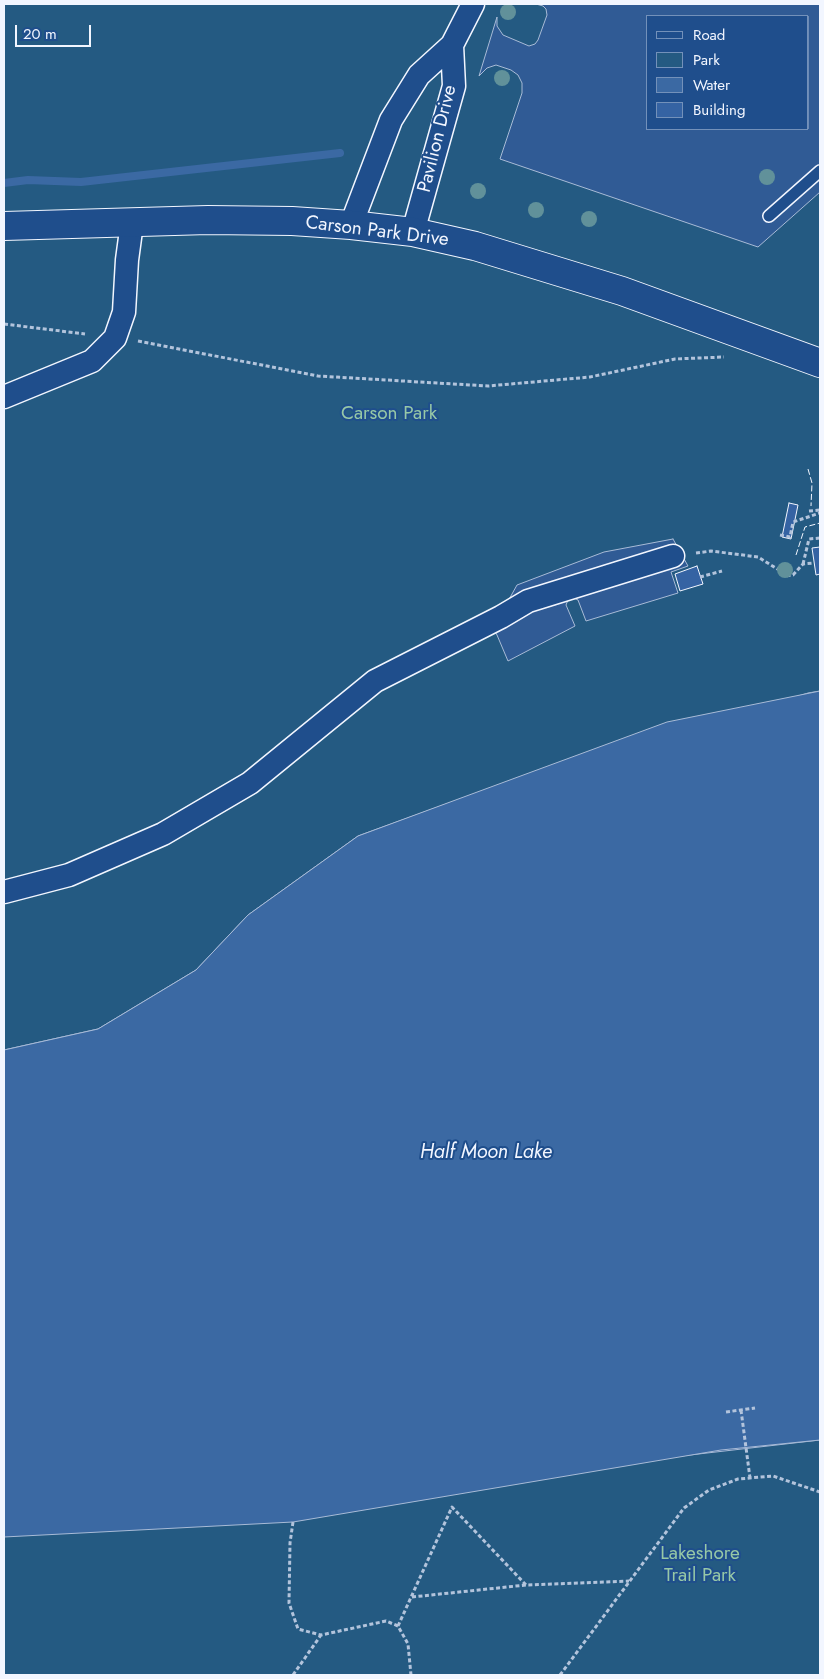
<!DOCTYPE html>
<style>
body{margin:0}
#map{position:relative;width:824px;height:1679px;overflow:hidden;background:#1f4e8c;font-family:Jost,sans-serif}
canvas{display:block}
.frame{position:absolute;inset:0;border:5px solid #f2f6ff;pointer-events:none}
.legend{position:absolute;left:646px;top:15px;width:162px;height:115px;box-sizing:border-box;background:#1f4e8c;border:1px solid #7391ba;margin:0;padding:6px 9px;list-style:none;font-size:15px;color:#f2f6ff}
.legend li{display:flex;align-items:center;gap:10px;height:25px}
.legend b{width:25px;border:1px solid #7391ba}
.scale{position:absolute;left:15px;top:25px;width:76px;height:22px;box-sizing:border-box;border:2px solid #f2f6ff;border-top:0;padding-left:6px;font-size:15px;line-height:18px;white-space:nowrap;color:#f2f6ff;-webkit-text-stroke:4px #1f4e8c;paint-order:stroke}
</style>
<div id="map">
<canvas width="824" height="1679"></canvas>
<div class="frame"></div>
<ul class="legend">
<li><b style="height:6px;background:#1f4e8c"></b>Road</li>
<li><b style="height:14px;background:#245a82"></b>Park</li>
<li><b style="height:14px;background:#3b69a3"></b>Water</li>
<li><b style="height:14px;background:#3563a3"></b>Building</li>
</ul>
<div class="scale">20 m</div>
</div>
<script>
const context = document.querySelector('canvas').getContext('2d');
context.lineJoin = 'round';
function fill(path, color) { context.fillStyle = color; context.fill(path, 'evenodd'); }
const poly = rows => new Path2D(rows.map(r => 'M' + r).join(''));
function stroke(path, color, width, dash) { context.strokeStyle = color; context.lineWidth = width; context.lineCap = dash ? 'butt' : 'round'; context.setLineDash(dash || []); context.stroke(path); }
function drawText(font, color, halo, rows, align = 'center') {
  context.font = font + ' Jost,sans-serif'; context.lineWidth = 4; context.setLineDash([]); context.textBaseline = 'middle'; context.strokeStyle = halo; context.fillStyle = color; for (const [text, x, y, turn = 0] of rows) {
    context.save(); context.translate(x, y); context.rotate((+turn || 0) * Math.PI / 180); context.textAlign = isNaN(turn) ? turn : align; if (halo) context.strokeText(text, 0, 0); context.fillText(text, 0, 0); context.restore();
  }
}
const green = poly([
 [4,4,820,4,820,691,808,693,449,803,358,836,248,915,196,970,98,1029,4,1050,4,4],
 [648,16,808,16,808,129,648,129,648,16],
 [820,1440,820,1675,4,1675,4,1534,820,1440]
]);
fill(green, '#245a82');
stroke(green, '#a8bbd7', 1);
const parking = poly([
 [536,4,820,4,820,192,758,247,500,159,522,93,522,83,518,75,511,70,496,65,487,68,479,76,497,17,497,26,503,35,529,46,535,44,538,40,547,15,546,9,543,6,536,4],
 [648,16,808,16,808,129,648,129,648,16],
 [673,539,688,566,671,572,678,593,586,621,578,600,572,597,568,600,566,605,575,626,508,661,497,635,485,614,507,603,517,585,604,552,673,539]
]);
fill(parking, '#305b95');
stroke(parking, '#a8bbd7', 1);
const water = poly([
 [820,691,820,1440,721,1450,293,1522,4,1537,4,1050,98,1029,196,970,248,915,358,836,667,722,820,691]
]);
fill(water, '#3b69a3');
stroke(water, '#a8bbd7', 1);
stroke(poly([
 [4,183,28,180,81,182,340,153]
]), '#3b69a3', 8);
const building = poly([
 [789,503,798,505,791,539,782,537,789,503],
 [820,547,820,574,816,575,812,548,820,547],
 [697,566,703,584,680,591,675,574,697,566]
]);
fill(building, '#3563a3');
stroke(building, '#f2f6ff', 1);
const lane = poly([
 [769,216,820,171]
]);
const street = poly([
 [351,225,391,120,419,75,452,45,473,4],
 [413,232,454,86,452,45],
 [4,397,92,361,115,338,124,312,127,260,132,223],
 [4,892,69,875,163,834,250,783,375,681,501,617,528,601,673,556]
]);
const secondary = poly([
 [4,226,208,220,292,221,351,225,413,232,475,246,622,291,820,363]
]);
stroke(lane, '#f2f6ff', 14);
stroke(street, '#f2f6ff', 25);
stroke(secondary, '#f2f6ff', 30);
stroke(poly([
 [4,324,85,334],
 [138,341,318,376,488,386,590,377,675,359,724,357],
 [809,511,820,510],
 [780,535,790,537,793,522,820,513],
 [696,553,711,551,758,557,779,570,784,576,793,575,803,564,814,563],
 [803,564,809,539,820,538],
 [700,577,722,571],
 [741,1410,750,1478],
 [726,1412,755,1408],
 [293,1522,290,1543,289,1603,298,1629,321,1635,386,1621,398,1626,408,1644,411,1675],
 [412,1597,526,1585,629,1581],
 [398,1626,452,1507,526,1585],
 [293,1675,321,1635],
 [560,1675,684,1508,709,1490,738,1479,773,1476,820,1492]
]), '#b3c4dc', 3, [4, 2.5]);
stroke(lane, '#1f4e8c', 11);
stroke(street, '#1f4e8c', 22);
stroke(secondary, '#1f4e8c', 28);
stroke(poly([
 [808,469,812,483,811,506],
 [796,555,805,527,820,523]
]), '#f2f6ff', 1, [6, 2.5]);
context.fillStyle = '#61919a';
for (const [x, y] of [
 [508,12],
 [502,78],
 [767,177],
 [478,191],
 [536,210],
 [589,219],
 [785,570]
]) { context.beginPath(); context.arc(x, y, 8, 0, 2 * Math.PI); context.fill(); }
drawText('19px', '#f2f6ff', '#1f4e8c', [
 ["Pavilion Drive",438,139,-76],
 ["Carson Park Drive",377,232,7]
]);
drawText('19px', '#97c8a6', '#1f4e8c', [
 ["Carson Park",389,414],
 ["Lakeshore",700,1554],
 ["Trail Park",700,1576]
]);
drawText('italic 20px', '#f2f6ff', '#1f4e8c', [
 ["Half Moon Lake",486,1153]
]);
</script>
